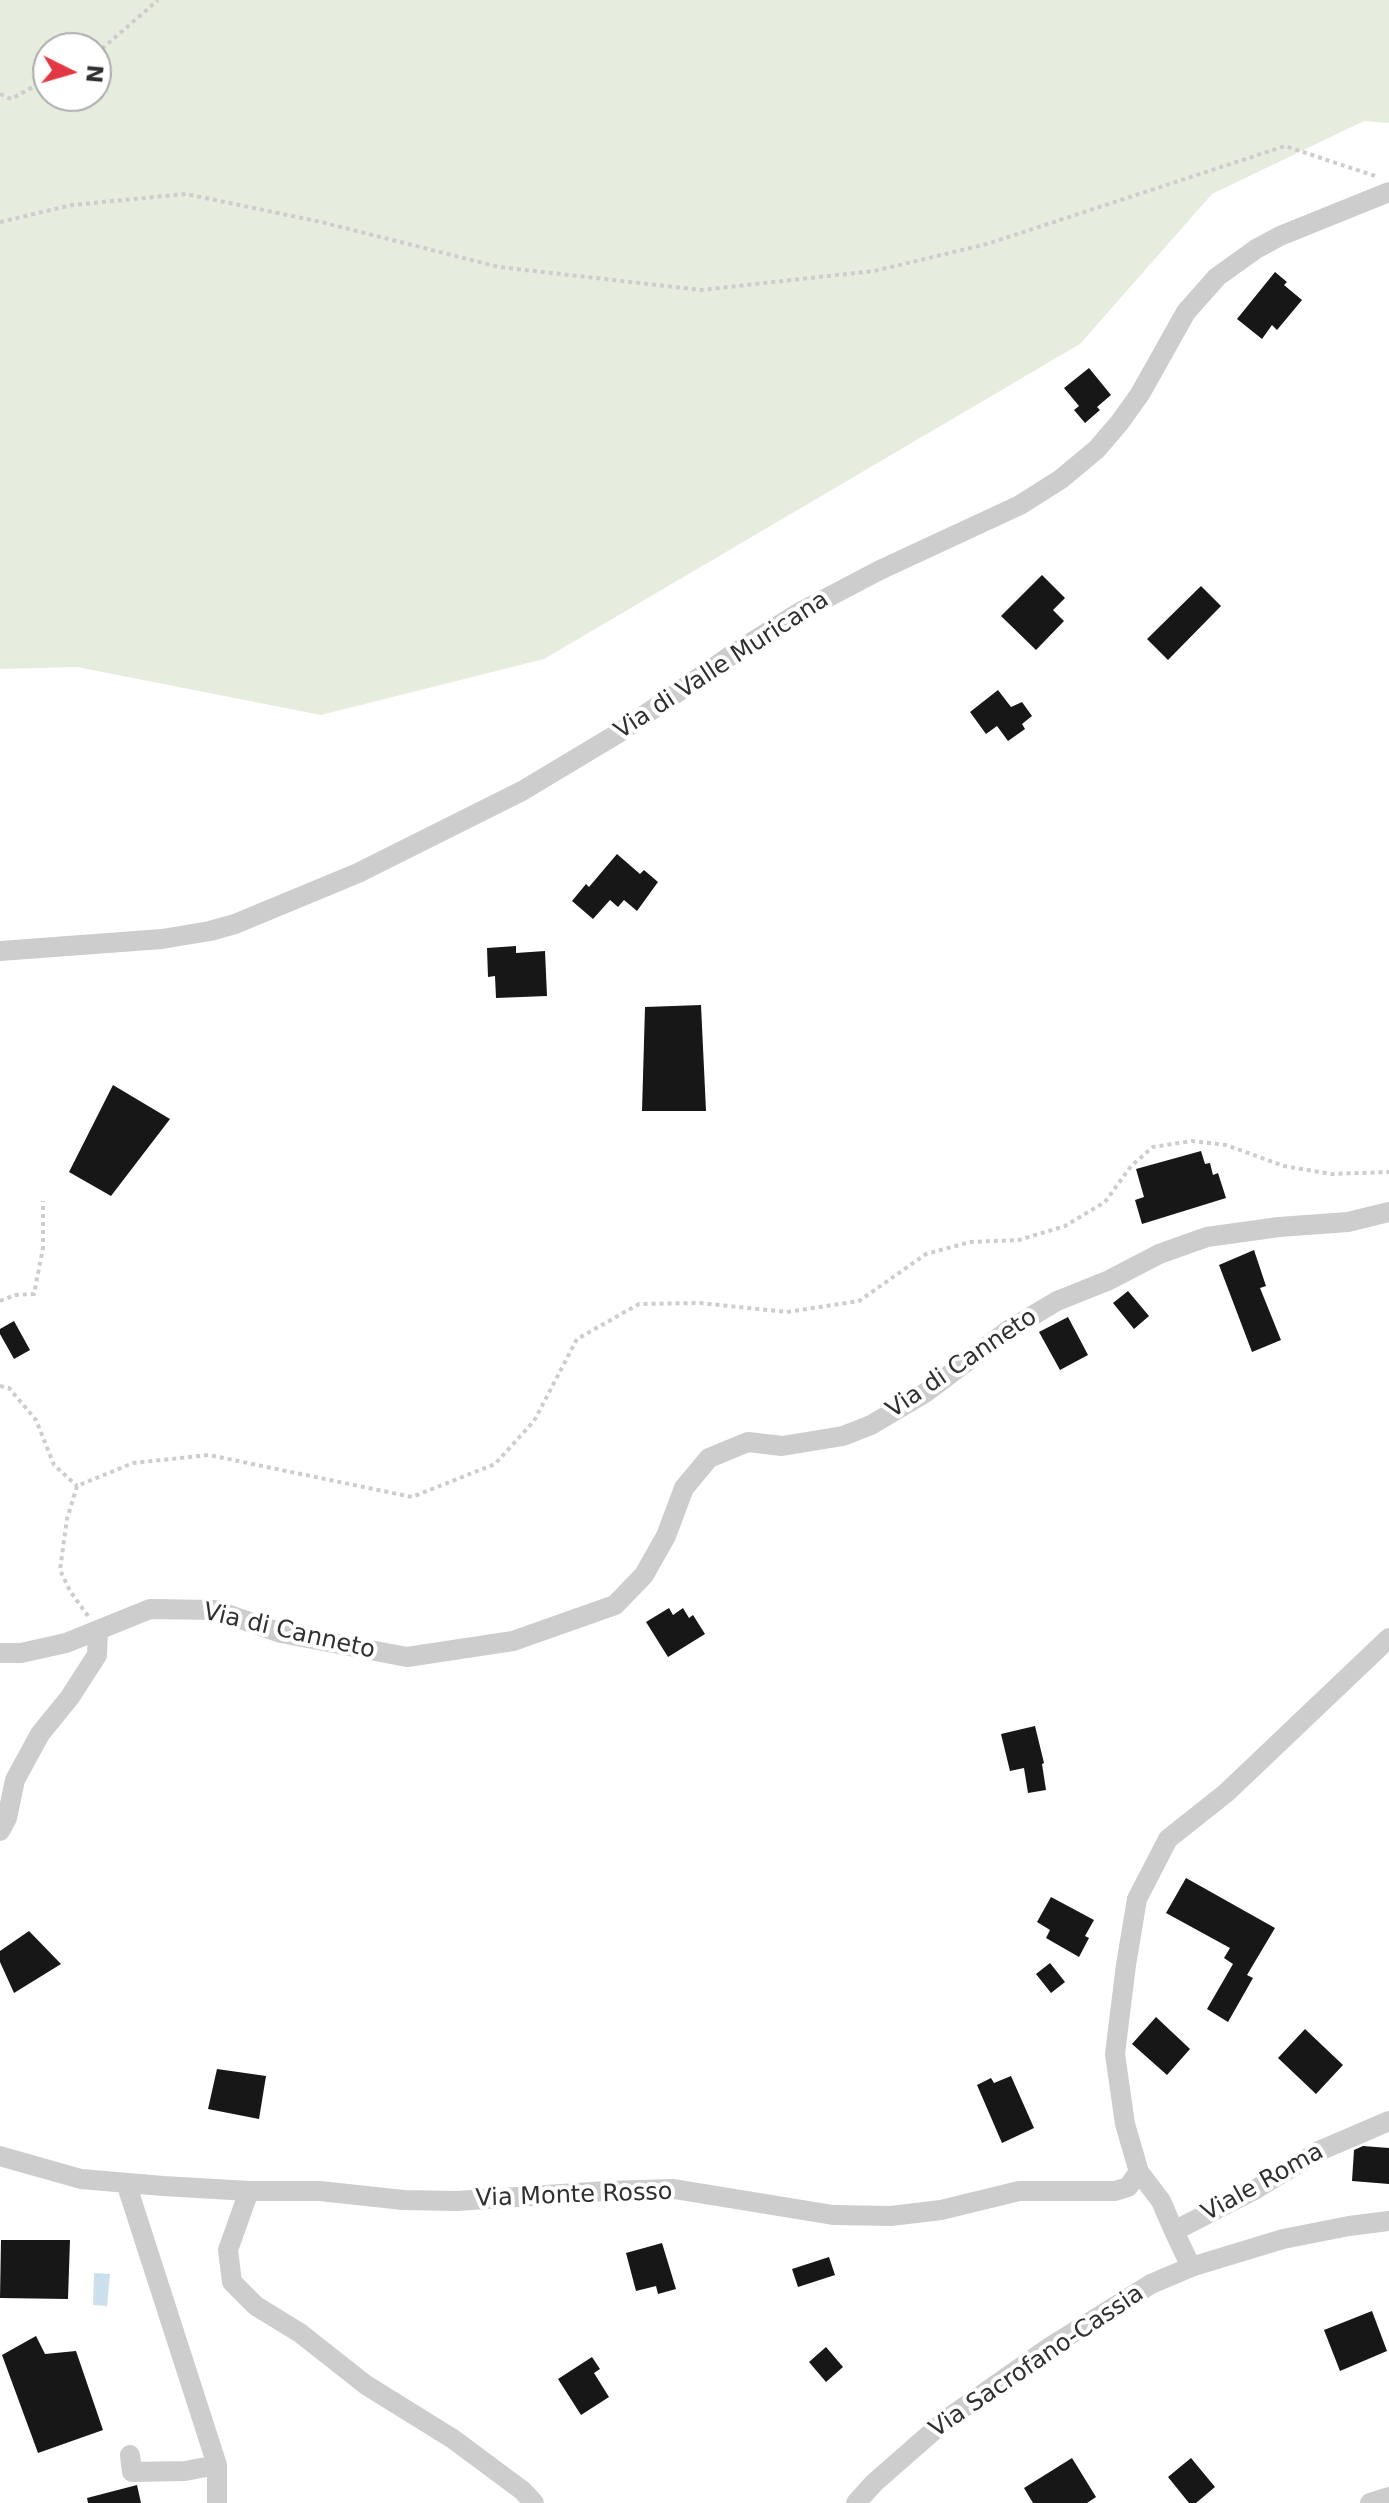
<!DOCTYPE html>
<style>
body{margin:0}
#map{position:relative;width:1389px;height:2503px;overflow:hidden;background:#fff;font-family:"DejaVu Sans",sans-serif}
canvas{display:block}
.north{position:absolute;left:32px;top:32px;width:80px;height:80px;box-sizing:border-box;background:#fff;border:2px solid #acacac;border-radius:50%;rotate:95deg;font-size:22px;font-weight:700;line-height:32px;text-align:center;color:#303030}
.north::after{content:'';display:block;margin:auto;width:28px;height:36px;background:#e23844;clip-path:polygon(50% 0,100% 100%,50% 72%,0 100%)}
</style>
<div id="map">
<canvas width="1389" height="2503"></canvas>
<div class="north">N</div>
</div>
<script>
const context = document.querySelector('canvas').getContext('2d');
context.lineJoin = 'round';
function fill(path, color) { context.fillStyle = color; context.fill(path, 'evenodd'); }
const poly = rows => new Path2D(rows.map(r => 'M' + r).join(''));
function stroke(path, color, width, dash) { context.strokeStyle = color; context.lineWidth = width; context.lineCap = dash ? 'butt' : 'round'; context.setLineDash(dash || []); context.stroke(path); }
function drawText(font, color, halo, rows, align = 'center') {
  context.font = font + ' "DejaVu Sans",sans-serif'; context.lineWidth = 8; context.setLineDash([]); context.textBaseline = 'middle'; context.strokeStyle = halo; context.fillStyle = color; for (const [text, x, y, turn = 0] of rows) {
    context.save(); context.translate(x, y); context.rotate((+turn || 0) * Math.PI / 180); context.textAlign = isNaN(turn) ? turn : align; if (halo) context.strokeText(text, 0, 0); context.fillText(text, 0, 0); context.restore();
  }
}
fill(poly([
 [0,0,1389,0,1389,123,1364,121,1212,194,1080,344,544,659,321,715,77,667,0,669],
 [48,48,96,48,96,96,48,96]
]), '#e6eddf');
fill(poly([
 [94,2273,110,2274,107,2306,93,2305]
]), '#ccdfec');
fill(poly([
 [1275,272,1287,282,1284,285,1302,300,1277,330,1272,325,1262,339,1237,319],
 [1089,368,1111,395,1097,407,1100,410,1085,423,1074,410,1079,406,1064,388],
 [1042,575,1065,598,1053,610,1064,621,1036,650,1001,616],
 [1201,586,1221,606,1168,660,1147,639],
 [998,690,1011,707,1022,702,1032,716,1022,724,1025,729,1008,741,997,726,986,734,970,712],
 [617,854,640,874,644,870,658,882,637,911,624,900,618,907,610,900,593,919,572,901,586,884,589,887],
 [516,946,516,953,545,951,547,996,496,998,495,976,488,977,487,948],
 [701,1005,706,1111,642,1111,645,1007],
 [113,1085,170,1119,111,1196,69,1172],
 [1201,1151,1205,1164,1210,1163,1213,1175,1218,1173,1226,1198,1142,1224,1135,1200,1144,1197,1136,1169],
 [1254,1250,1266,1286,1260,1288,1281,1340,1252,1352,1219,1265],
 [1128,1291,1149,1316,1134,1329,1113,1303],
 [1068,1317,1088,1355,1060,1370,1039,1332],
 [14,1321,30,1350,14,1359,0,1334,0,1329],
 [669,1608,673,1615,683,1608,689,1618,693,1615,705,1634,668,1657,646,1622],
 [1035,1726,1044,1763,1042,1764,1046,1790,1028,1793,1024,1768,1010,1771,1001,1734],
 [1186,1878,1275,1928,1247,1975,1253,1978,1228,2022,1207,2009,1233,1964,1224,1958,1230,1948,1166,1913],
 [1051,1897,1094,1920,1085,1936,1089,1938,1079,1957,1046,1938,1050,1930,1037,1922],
 [29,1931,61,1964,14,1993,0,1962,0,1951],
 [1050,1963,1065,1982,1051,1993,1036,1974],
 [1156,2017,1190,2049,1167,2075,1132,2044],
 [1305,2029,1343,2065,1316,2094,1278,2058],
 [217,2069,266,2076,259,2119,208,2109],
 [1011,2076,1034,2128,1002,2143,977,2085,991,2078,994,2083],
 [1363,2146,1389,2148,1389,2184,1352,2181,1354,2150],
 [1,2240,70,2240,68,2299,0,2298],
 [662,2243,676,2289,658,2294,656,2286,636,2291,626,2253],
 [829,2257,835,2275,798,2287,792,2269],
 [1372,2311,1387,2351,1340,2371,1324,2330],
 [36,2336,45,2354,76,2351,103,2430,38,2453,2,2355],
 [826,2347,843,2367,826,2382,809,2362],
 [592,2357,600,2369,594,2373,609,2397,581,2415,558,2379],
 [1072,2458,1096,2497,1087,2503,1033,2503,1024,2488],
 [1191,2458,1215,2487,1196,2503,1189,2503,1168,2477],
 [137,2485,141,2503,88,2503,87,2498]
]), '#171717');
stroke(poly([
 [96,54,158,0],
 [0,94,11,99,48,79],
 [0,222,72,205,186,194,321,222,499,267,701,290,874,271,987,244,1285,146,1375,176],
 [0,1301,15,1295,34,1294,43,1248,43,1201],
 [0,1386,9,1388,36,1420,54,1465,77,1486],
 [88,1616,70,1591,60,1570,67,1519,77,1486,133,1463,209,1455,412,1497,495,1464,534,1421,577,1339,639,1304,700,1303,787,1312,859,1301,926,1254,970,1242,1019,1240,1065,1226,1105,1202,1131,1166,1153,1147,1192,1141,1226,1145,1284,1166,1331,1174,1389,1172]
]), '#cdcdcd', 4, [4, 4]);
stroke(poly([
 [0,951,162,939,210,931,235,924,358,873,522,791,617,734,736,652,800,612,880,570,1020,505,1061,479,1097,449,1120,422,1140,394,1186,312,1217,277,1256,249,1280,236,1389,192],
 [0,1653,21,1653,66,1643,150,1609,215,1610,281,1633,407,1657,513,1641,615,1605,644,1575,666,1536,684,1488,709,1458,748,1442,782,1446,843,1436,871,1425,925,1393,1010,1329,1057,1301,1107,1281,1159,1254,1207,1237,1279,1227,1348,1222,1389,1212],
 [0,1831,7,1818,15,1780,40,1734,70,1697,97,1655,98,1630],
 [0,2156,81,2179,163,2186,249,2191,320,2191,403,2200,457,2201,606,2191,674,2189,833,2215,891,2216,941,2210,1019,2191,1115,2191,1128,2187,1139,2172],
 [126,2183,217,2465,185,2471,132,2472,130,2455],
 [249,2191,228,2250,232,2282,256,2306,300,2333,366,2385,453,2439,523,2491,534,2503],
 [1174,2231,1161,2201,1139,2172,1125,2124,1115,2054,1126,1965,1137,1899,1168,1839,1226,1793,1389,1638],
 [1191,2267,1174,2231,1256,2189,1319,2151,1389,2121],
 [217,2503,217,2465],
 [856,2503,874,2483,947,2419,1050,2347,1151,2284,1191,2267,1283,2239,1349,2226,1389,2221],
 [1370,2503,1389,2497]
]), '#cdcdcd', 20);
drawText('24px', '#303030', '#fff', [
 ["Via di Valle Muricana",722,666,-33],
 ["Via di Canneto",962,1364,-34],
 ["Via di Canneto",289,1632,13],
 ["Viale Roma",1263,2183,-29],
 ["Via Monte Rosso",574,2196,-2],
 ["Via Sacrofano-Cassia",1037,2362,-34]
]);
</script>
